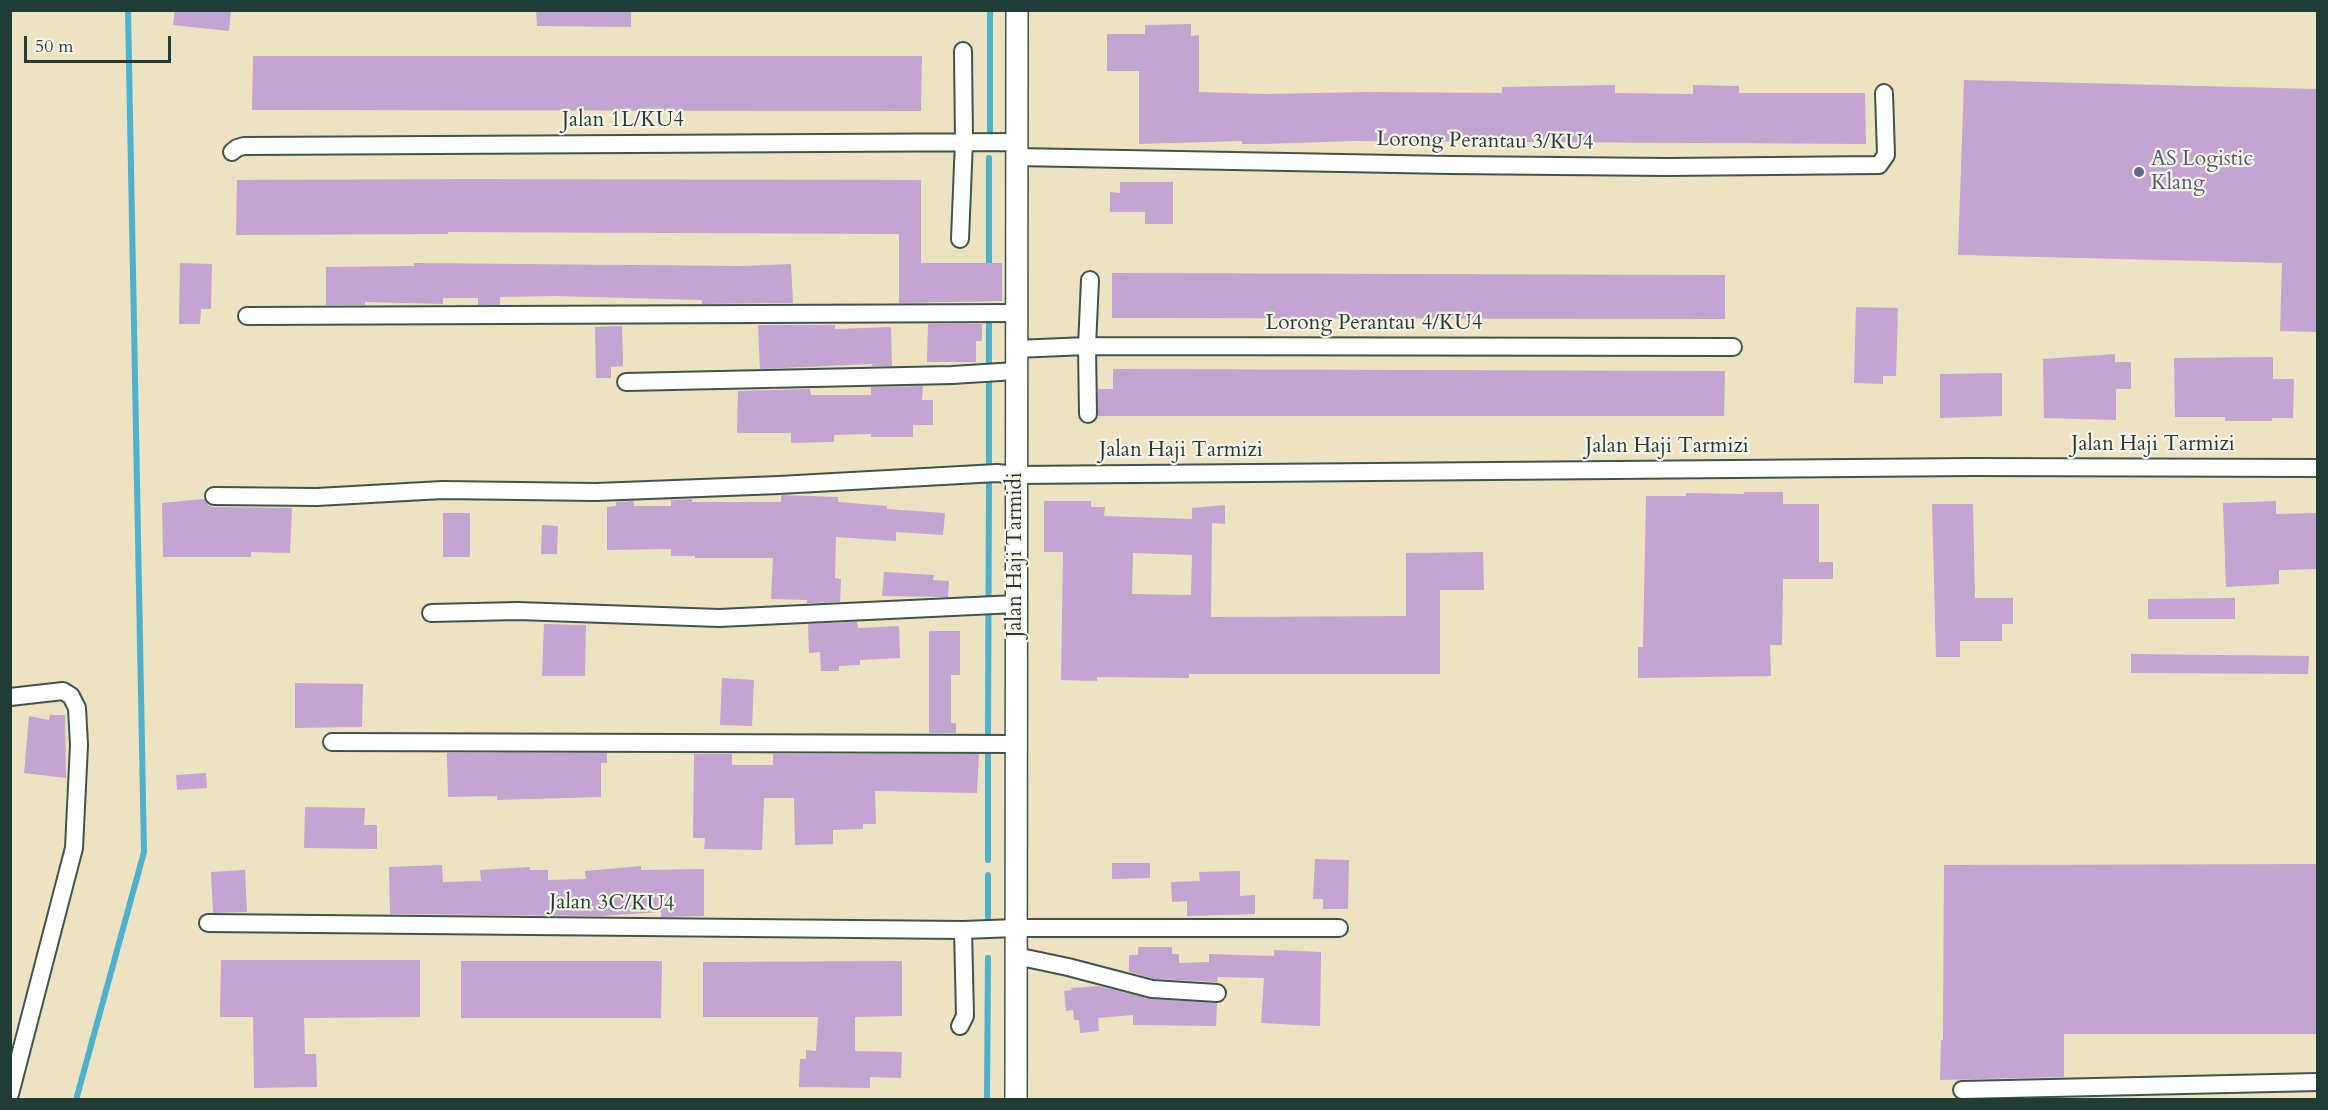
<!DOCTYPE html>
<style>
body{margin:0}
#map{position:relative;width:2328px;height:1110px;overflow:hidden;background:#ede2c2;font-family:Cardo,serif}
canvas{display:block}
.frame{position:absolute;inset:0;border:12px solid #1f3d34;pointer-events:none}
.scale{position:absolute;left:24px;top:36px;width:147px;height:27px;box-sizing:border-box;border:3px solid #1f3d34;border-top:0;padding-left:8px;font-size:18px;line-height:21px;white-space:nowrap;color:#1f3d34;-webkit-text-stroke:4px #f7f3e8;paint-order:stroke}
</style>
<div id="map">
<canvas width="2328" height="1110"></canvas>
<div class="frame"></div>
<div class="scale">50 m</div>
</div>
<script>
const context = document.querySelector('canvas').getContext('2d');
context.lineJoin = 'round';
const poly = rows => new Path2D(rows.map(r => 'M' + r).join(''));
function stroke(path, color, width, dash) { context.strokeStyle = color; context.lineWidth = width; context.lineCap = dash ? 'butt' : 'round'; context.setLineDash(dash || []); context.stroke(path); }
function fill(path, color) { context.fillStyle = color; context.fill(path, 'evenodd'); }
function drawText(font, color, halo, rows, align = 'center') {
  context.font = font + ' Cardo,serif'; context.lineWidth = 4.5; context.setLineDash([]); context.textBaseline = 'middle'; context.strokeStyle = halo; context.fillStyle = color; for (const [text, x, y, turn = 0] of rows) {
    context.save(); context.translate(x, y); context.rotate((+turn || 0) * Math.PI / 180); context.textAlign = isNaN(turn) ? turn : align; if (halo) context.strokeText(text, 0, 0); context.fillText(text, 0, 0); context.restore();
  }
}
stroke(poly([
 [990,131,990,10],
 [989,269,989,158],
 [989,368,989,324],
 [989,468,989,376],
 [988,734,989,479],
 [988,860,988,751],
 [988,875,988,921],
 [76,1100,144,852,128,10],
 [987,1100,988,958]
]), '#4eb1cd', 6);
fill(poly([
 [175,10,231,10,229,31,173,25],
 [536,10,631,10,631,27,537,26],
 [1191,24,1191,36,1199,35,1199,92,1266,94,1368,92,1502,93,1502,87,1615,85,1615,93,1693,94,1693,85,1739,86,1739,93,1865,93,1866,144,1353,141,1265,144,1242,144,1242,141,1139,144,1139,71,1107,71,1107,34,1145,34,1145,25],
 [253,56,922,56,921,111,252,110],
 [1964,80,2318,89,2318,332,2280,331,2282,263,1958,255],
 [467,179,921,180,921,263,1002,263,1002,301,899,303,899,234,448,232,448,234,236,235,237,180],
 [1120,182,1173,182,1173,224,1145,224,1145,212,1110,212,1110,192,1120,193],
 [180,263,212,264,211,309,201,309,200,324,179,324],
 [414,263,743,266,791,264,793,303,702,304,702,300,555,296,500,297,500,305,478,305,478,298,443,298,443,304,365,302,365,305,326,305,326,267,414,266],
 [1112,273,1725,275,1725,319,1112,318],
 [1856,307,1898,308,1896,376,1883,376,1883,384,1854,383],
 [928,324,982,324,982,341,976,341,976,362,927,362],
 [758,325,835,325,835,329,891,327,892,366,872,366,872,364,760,369],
 [622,326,623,366,611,367,611,378,596,378,595,327],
 [2115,354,2115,362,2131,362,2131,389,2116,389,2116,420,2044,418,2043,359],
 [2273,357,2273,379,2294,379,2293,418,2272,418,2272,421,2225,421,2225,417,2175,417,2174,358],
 [1113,369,1725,371,1724,416,1098,416,1098,389,1113,389],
 [2002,373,2002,416,1940,418,1940,374],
 [923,386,922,400,933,400,933,425,913,425,913,437,871,437,871,434,834,435,834,442,791,443,791,433,737,433,738,391,810,389,811,395,871,395,871,387],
 [1744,492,1783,492,1783,504,1819,504,1819,562,1833,562,1833,579,1783,579,1782,645,1770,645,1771,676,1638,678,1638,647,1643,647,1646,496,1686,496,1686,493,1744,494],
 [781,495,838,497,838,502,887,506,887,509,945,513,943,535,896,532,896,541,836,537,835,578,841,579,840,602,807,603,807,600,771,599,773,558,695,558,695,556,671,556,671,549,607,550,607,507,616,506,616,502,634,501,634,506,671,506,671,500,692,499,692,502,781,502],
 [204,499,208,505,214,507,292,508,290,553,251,552,251,557,163,557,162,503],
 [1044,501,1091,501,1091,507,1105,507,1104,516,1192,519,1192,508,1225,505,1225,524,1212,523,1211,617,1406,616,1406,553,1483,552,1484,590,1440,590,1440,674,1189,674,1189,678,1097,677,1097,681,1061,680,1063,552,1044,552],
 [1133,553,1192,555,1191,595,1132,594],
 [2276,501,2276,514,2318,513,2318,569,2279,570,2279,584,2226,587,2223,503],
 [1932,504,1973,504,1975,598,2013,598,2013,624,2002,624,2002,641,1960,641,1960,657,1936,657],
 [443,513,470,513,470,557,443,557],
 [542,525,558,526,557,554,541,554],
 [884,572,934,575,933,580,949,581,948,597,882,596],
 [2235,598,2235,619,2148,619,2148,599],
 [857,622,858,628,899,626,900,658,860,660,860,665,839,666,839,671,821,671,820,652,809,653,808,624],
 [544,624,586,625,585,676,542,676],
 [929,631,960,631,960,675,951,675,951,723,956,723,956,733,929,733],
 [2131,654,2309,656,2308,674,2131,673],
 [722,678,754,680,752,726,720,725],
 [295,683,363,684,362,727,295,728],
 [50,715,65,715,66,778,24,773,29,716,49,720],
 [447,753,607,753,607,763,601,763,601,797,497,800,497,796,448,797],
 [694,754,732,754,732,765,773,765,773,754,979,754,977,793,875,791,876,824,863,824,863,829,833,830,833,844,795,845,794,798,764,798,762,850,704,849,705,838,693,838],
 [206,773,207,788,177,790,176,775],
 [305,807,365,808,364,825,377,825,377,849,304,848],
 [1315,859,1349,860,1348,909,1323,909,1323,899,1313,899],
 [1112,863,1150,863,1150,878,1112,879],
 [2318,864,2318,1034,2064,1034,2064,1077,1940,1080,1941,1040,1943,1040,1944,865],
 [442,865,443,882,481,881,480,870,530,867,530,870,548,870,548,880,586,879,585,871,641,866,641,870,704,869,704,916,661,917,661,912,600,916,390,914,389,867],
 [245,870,247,912,213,913,211,872],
 [1240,871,1240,896,1255,895,1255,914,1187,916,1187,901,1172,902,1171,882,1200,881,1199,872],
 [1138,947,1172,947,1172,954,1179,954,1179,963,1209,962,1209,954,1274,956,1274,950,1321,952,1320,1026,1261,1023,1264,978,1218,977,1217,982,1154,979,1129,972,1129,955,1138,955],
 [221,960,420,960,420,1017,304,1018,305,1054,316,1054,317,1087,254,1088,253,1017,220,1017],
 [461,961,662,961,661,1018,461,1018],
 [902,961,902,1016,855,1017,855,1051,902,1052,901,1078,870,1077,870,1088,799,1087,800,1059,806,1059,806,1050,816,1051,818,1017,703,1017,703,962],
 [1098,986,1151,999,1217,1003,1216,1026,1133,1025,1133,1015,1098,1018,1099,1031,1080,1033,1079,1020,1074,1020,1073,1010,1066,1011,1064,991,1072,990,1071,988]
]), '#c2a5d0');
const minor = poly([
 [232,152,237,148,244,146,1016,142],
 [1016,157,1450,165,1667,167,1879,165,1886,155,1884,93],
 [960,239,964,141,963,51],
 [247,316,1016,313],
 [1016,349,1087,346,1733,347],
 [626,382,952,375,1016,371],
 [1088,414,1087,346,1090,280],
 [214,496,317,497,442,490,596,492,779,485,997,473,1016,475,1972,467,2318,468],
 [431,613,518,611,719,618,1016,604],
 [10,697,63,691,71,696,77,708,79,745,74,848,10,1094],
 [332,742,1016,744],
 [208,923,963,930,1016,928,1339,928],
 [1016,956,1068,967,1152,989,1217,993],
 [960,1026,965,1016,963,930],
 [1962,1090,2318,1082]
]);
const tertiary = poly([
 [1016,1100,1017,10]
]);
stroke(minor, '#3e5649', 20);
stroke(tertiary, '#3e5649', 24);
stroke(minor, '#fff', 16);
stroke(tertiary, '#fff', 21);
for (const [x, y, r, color] of [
 [2139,172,6,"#5c6f8a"]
]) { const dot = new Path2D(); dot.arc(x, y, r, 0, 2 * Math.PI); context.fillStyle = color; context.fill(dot); stroke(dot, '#f7f3e8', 2); }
drawText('21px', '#1f3d34', '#f7f3e8', [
 ["Jalan 1L/KU4",623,121],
 ["Lorong Perantau 3/KU4",1485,142,1],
 ["Lorong Perantau 4/KU4",1374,324],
 ["Jalan Haji Tarmizi",2153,445],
 ["Jalan Haji Tarmizi",1667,447],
 ["Jalan Haji Tarmizi",1181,451],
 ["Jalan Haji Tarmidi",1016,555,-90],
 ["Jalan 3C/KU4",612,904,1]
]);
drawText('21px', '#4e5e75', '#f7f3e8', [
 ["AS Logistic",2151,160],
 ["Klang",2151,184]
], 'left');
</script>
